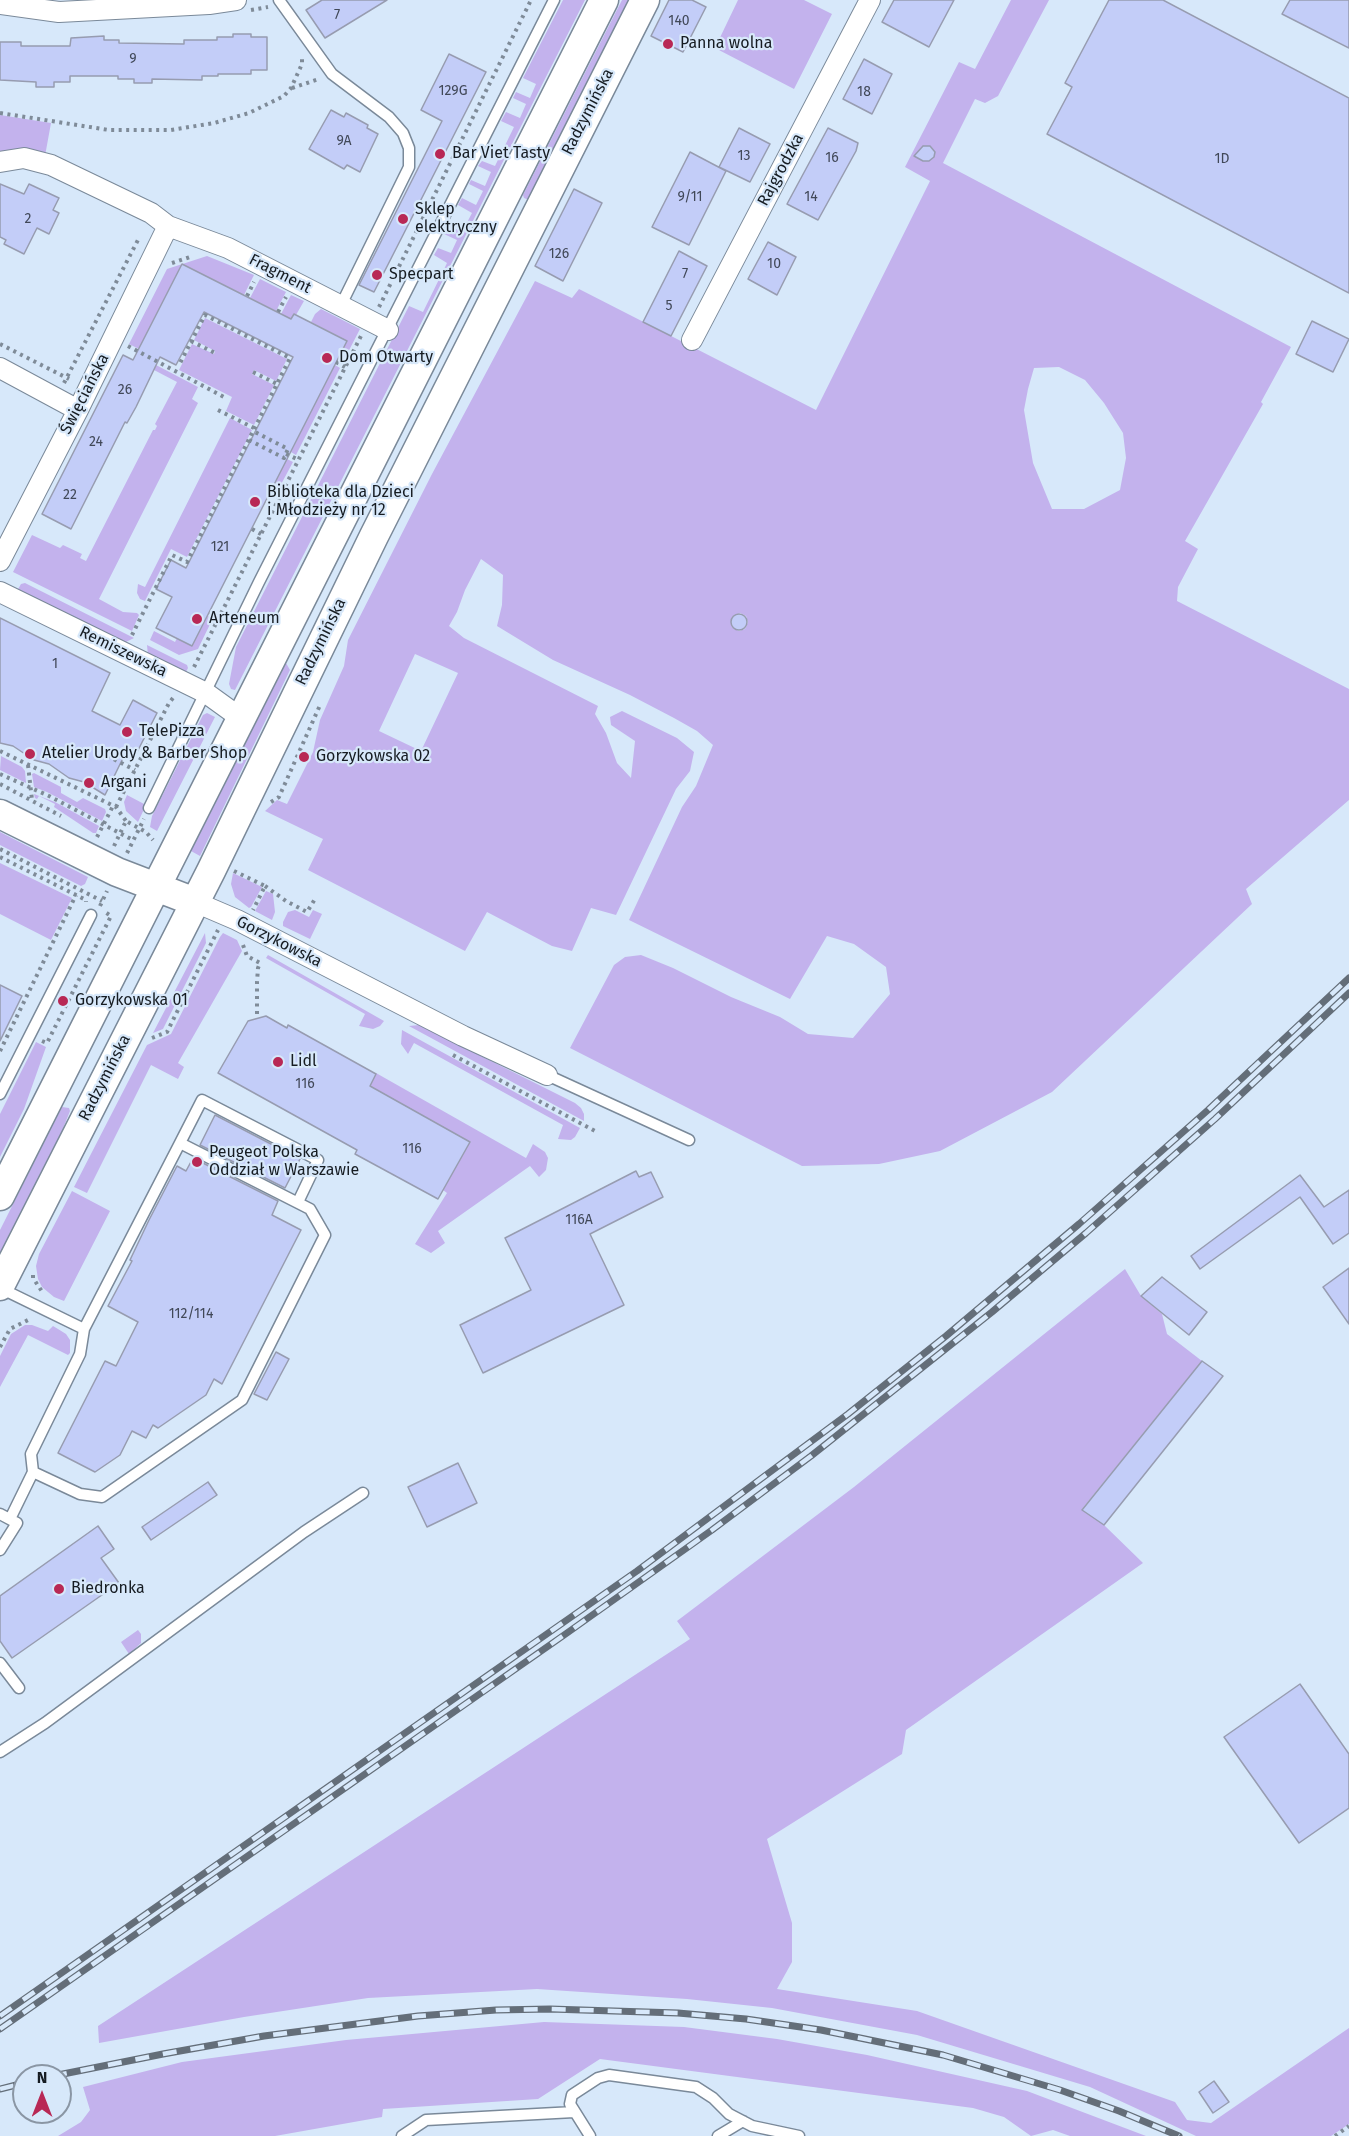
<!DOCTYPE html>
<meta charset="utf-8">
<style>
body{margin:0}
#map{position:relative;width:1349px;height:2136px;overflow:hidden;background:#d7e8fa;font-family:"Fira Sans",sans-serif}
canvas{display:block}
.north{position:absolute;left:12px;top:2064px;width:60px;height:60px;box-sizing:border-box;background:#d7e8fa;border:2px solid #8a96a4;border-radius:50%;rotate:0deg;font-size:16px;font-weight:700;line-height:24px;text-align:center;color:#161c22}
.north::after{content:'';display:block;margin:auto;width:21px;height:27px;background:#b82855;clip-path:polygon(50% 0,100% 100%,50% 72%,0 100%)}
</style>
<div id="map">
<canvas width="1349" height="2136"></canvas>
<div class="north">N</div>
</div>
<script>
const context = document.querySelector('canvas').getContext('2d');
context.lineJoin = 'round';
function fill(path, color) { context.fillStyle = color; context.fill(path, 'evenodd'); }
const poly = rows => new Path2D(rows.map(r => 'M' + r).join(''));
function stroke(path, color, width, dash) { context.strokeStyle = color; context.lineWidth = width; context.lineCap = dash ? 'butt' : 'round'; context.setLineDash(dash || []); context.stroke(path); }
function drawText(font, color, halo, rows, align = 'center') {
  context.font = font + ' "Fira Sans",sans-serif'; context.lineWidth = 4.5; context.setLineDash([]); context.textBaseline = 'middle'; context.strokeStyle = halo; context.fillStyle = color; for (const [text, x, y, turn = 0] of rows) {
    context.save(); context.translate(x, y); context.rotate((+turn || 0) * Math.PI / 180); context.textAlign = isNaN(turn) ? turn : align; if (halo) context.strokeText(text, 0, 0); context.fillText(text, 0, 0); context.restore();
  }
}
fill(poly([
 [563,0,585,0,235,690,231,689,229,684,236,647,409,306,423,312,447,263,434,255,438,248,451,253,457,240,444,234,448,225,462,232,472,213,458,205,462,198,476,205,483,191,469,184,471,180,485,186,491,172,478,166,482,161,495,166,514,127,501,121,506,112,520,118,526,104,513,98,516,92,530,98,536,84,523,78],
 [622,0,634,0,529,200,524,198,523,195],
 [738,0,804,0,832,14,794,89,715,48],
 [1011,0,1049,0,998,96,985,103,975,99,943,163,1291,347,1261,402,1263,404,1185,541,1198,549,1178,587,1177,601,1349,689,1349,800,1246,889,1252,904,1052,1092,940,1151,879,1164,802,1166,570,1048,614,965,625,957,641,955,673,968,731,997,780,1017,808,1034,853,1038,890,994,886,967,854,944,827,936,790,999,629,920,682,807,696,786,713,745,697,731,674,718,630,695,553,660,497,626,502,605,503,575,481,559,465,590,457,612,449,626,464,638,598,706,595,714,606,733,617,763,631,778,635,741,611,725,610,717,622,711,677,738,694,752,690,771,676,789,616,915,591,908,572,951,552,946,487,912,465,951,308,870,323,839,265,811,277,800,287,804,313,752,320,720,344,666,348,640,432,474,535,281,572,298,579,289,816,410,930,181,905,167,959,62,975,69],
 [1059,367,1085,380,1104,403,1123,433,1126,458,1120,490,1084,509,1052,509,1033,463,1024,410,1028,389,1034,368],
 [740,613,746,616,748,622,745,629,739,631,733,628,731,621,733,616],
 [415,654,458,673,421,751,379,731],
 [0,115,51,123,45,156,0,155],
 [207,256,254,275,244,295,182,264,139,349,129,344,167,269],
 [260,279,286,292,276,311,250,298],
 [291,295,304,301,296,315,294,314,291,319,281,314],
 [321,309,360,329,343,362,338,359,347,341,311,322,315,314],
 [205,318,287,359,276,381,254,370,252,374,274,385,254,425,226,411,232,397,179,370,192,344,214,354,215,351,194,340],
 [156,365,198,387,192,399,198,403,99,599,123,612,137,613,139,615,132,631,13,572,32,535,60,548,63,545,82,554,80,558,86,561,153,430,155,430,157,426,155,424,177,382,154,370],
 [335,365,340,368,296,455,291,452],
 [230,418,252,430,187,557,171,549,145,601,140,599,137,593,138,584,145,587],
 [287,459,293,462,278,490,273,488],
 [25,583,134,638,124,643,17,591,21,584],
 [208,616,213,618,198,649,179,655,150,640,154,631,175,642,177,638,192,646],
 [147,645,187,665,188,668,184,676,148,656],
 [286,663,290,670,200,856,191,851],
 [207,713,215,717,157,831,150,827,152,816,203,715],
 [1,756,22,767,25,771,26,783,0,770],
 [34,773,61,787,61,793,77,802,83,798,105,809,106,812,102,821,47,792,34,787,32,774],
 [34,794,55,802,99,826,96,833,93,833,54,807,55,804,39,796,37,799,35,798],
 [127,795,146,805,138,822,126,811,124,802],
 [0,832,88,877,85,884,81,886,0,845],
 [0,863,72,898,51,940,0,914],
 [233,873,262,887,251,907,249,908,235,897,231,884],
 [266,891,273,894,275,912,272,920,255,911],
 [295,910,309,917,313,910,322,914,310,939,283,926,283,922,288,912],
 [205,933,206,943,163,1029,153,1033],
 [223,933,237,940,242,951,178,1063,184,1067,178,1079,151,1065,87,1193,74,1187,147,1045,171,1034,220,937],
 [268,955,384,1021,380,1026,373,1029,359,1026,365,1014,266,958],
 [419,1025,575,1103,581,1108,584,1114,584,1121,409,1026],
 [402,1030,580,1128,575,1137,571,1140,558,1139,563,1125,414,1043,408,1054,401,1044],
 [36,1042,46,1047,24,1109,0,1157,0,1114],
 [376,1073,526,1158,533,1144,545,1152,548,1158,546,1170,539,1177,530,1166,438,1231,445,1243,431,1253,415,1244,447,1193,443,1190,470,1142,388,1096,365,1095],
 [62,1107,69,1108,70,1111,62,1131,0,1253,0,1230],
 [72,1191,110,1211,64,1301,54,1297,42,1287,38,1279,36,1266,39,1254],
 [1125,1269,1141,1296,1162,1314,1167,1334,1202,1361,1082,1509,1104,1525,1143,1563,906,1730,902,1754,767,1839,792,1923,792,1962,777,1989,917,2011,1175,2102,1187,2120,1211,2123,1349,2028,1349,2124,1331,2136,1196,2136,1090,2087,917,2035,772,2008,687,1999,537,1989,368,1998,244,2017,99,2043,98,2026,690,1639,677,1621,854,1487],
 [25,1325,32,1325,48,1331,53,1326,58,1329,66,1334,70,1340,70,1353,68,1355,28,1335,0,1387,0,1356,11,1334],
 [138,1630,141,1634,141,1643,129,1654,121,1642],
 [544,2022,684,2027,777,2039,867,2055,1027,2091,1146,2136,1070,2136,1053,2130,1031,2136,1004,2117,973,2108,600,2059,538,2099,383,2109,382,2117,275,2136,58,2136,81,2122,90,2110,83,2087,182,2062,346,2040]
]), '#c3b2ed');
const building = poly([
 [322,0,387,0,325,38,306,10,322,0],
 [669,0,692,0,706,7,683,52,651,36,669,0],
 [894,0,954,0,929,47,882,22,894,0],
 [1109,0,1163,0,1349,98,1349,293,1047,134,1072,87,1065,83,1109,0],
 [1290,0,1349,0,1349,48,1282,14,1290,0],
 [233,34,251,34,251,37,267,37,267,70,251,70,251,74,218,74,218,76,202,76,202,80,152,79,152,83,134,83,134,79,118,79,118,76,70,76,70,82,54,82,54,87,36,87,36,82,0,80,0,42,21,42,21,46,70,46,71,38,104,36,104,40,119,40,119,43,184,44,184,40,217,40,217,37,233,37,233,34],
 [449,54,486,72,374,292,359,285,442,121,421,110,449,54],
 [864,59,892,74,872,114,843,99,864,59],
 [331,110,344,117,346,113,368,125,367,128,378,134,360,172,347,165,344,169,309,149,331,110],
 [739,128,770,144,750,182,719,167,739,128],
 [828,128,858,143,856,151,818,220,787,204,828,128],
 [923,146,930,146,935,152,934,157,929,161,923,161,914,156,923,146],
 [690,152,726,171,689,245,652,227,690,152],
 [0,184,24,194,29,184,59,198,53,210,59,213,49,234,37,228,24,254,4,244,6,240,0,237,0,184],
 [574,189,602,203,563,281,535,266,574,189],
 [768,242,796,257,777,295,748,279,768,242],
 [679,251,707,266,671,336,643,322,679,251],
 [182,264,291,319,294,314,347,341,192,646,156,628,172,597,156,589,171,560,186,568,293,357,204,312,176,365,160,357,136,407,127,423,125,422,71,529,42,514,123,355,133,360,182,264],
 [1312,321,1349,339,1333,372,1296,354,1312,321],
 '731 622a8 8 0 1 1 16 0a8 8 0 1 1-16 0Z',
 [0,618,110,673,92,711,120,725,133,700,157,713,133,760,124,756,105,795,84,782,69,778,49,764,34,760,13,746,0,743,0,618],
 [0,985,22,996,0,1041,0,985],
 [266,1016,287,1028,288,1025,376,1074,370,1086,470,1142,438,1199,355,1154,357,1150,218,1073,248,1021,266,1016],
 [215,1115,300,1159,285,1188,200,1145,215,1115],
 [193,1158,278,1201,272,1215,301,1230,222,1384,214,1379,206,1395,158,1428,153,1425,146,1438,132,1431,120,1455,95,1472,58,1453,105,1361,116,1366,138,1322,108,1306,132,1261,130,1260,149,1220,177,1166,186,1171,193,1158],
 [636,1171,639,1177,651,1172,663,1197,590,1234,624,1305,483,1373,460,1325,531,1290,505,1238,636,1171],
 [1300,1175,1324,1207,1349,1190,1349,1233,1333,1244,1300,1197,1200,1269,1191,1256,1300,1175],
 [1349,1268,1349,1324,1323,1287,1349,1268],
 [1162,1277,1207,1312,1189,1335,1141,1296,1162,1277],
 [276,1352,289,1359,267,1400,254,1394,276,1352],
 [1202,1361,1223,1376,1104,1525,1082,1510,1202,1361],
 [458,1463,477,1503,427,1527,408,1487,458,1463],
 [208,1482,217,1495,151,1540,142,1527,208,1482],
 [98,1526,114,1549,101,1558,119,1583,12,1658,0,1641,0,1596,98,1526],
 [1300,1684,1349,1754,1349,1808,1299,1843,1224,1737,1300,1684],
 [1214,2081,1229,2102,1213,2113,1199,2092,1214,2081]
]);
fill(building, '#c3cdf8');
stroke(building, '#979cb0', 1.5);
const lane = poly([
 [279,0,332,74,389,117,403,133,409,148,409,167,341,305],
 [149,808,259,582,554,0],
 [547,1075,689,1140],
 [0,1094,91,915],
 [180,1143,310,1209,325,1235,242,1400,102,1497,80,1494,33,1472,31,1454,80,1354,84,1329,180,1143,202,1100,318,1160,298,1202],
 [0,1288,84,1329],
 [0,1514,17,1523,0,1550],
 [10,1519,33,1472],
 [0,1663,19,1688],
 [0,1752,45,1723,304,1532,363,1493],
 [402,2136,426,2120,574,2112],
 [590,2136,570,2104,572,2095,598,2078,609,2075,696,2087,713,2098,729,2114,752,2126,799,2136],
 [718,2136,743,2121]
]);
const street = poly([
 [0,4,59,12,209,4,236,0],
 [0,162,24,158,51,165,151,213,168,226,228,248,388,330],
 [692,340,870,0],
 [0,368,78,410],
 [0,561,78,410,168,226],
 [0,592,206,693,242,719],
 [195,902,237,920,463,1036,547,1075]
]);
const secondary = poly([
 [0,814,117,872,195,902],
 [0,1196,604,0],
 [0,1286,211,871,374,536,645,0]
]);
stroke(lane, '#7a8999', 13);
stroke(street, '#7a8999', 22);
stroke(secondary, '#7a8999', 31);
stroke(poly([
 [251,10,268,7],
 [292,88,319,79],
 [0,113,109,130,171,130,214,123,249,113,284,96,291,88,302,64,302,57],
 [172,263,193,256],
 [247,296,254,282],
 [379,307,531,0],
 [278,312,286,297],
 [191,341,215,353],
 [0,344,69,379],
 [128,346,224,397],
 [336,362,345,367],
 [253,372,277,384],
 [64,383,139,238],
 [218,410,254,428],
 [249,440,284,458,288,449,253,431],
 [286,454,299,460],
 [271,490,281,495],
 [252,529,261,534],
 [210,612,219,617],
 [132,635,172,555,187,562,290,358,205,315,179,365],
 [194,667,361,336],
 [94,749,135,770],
 [0,751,116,807,126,821],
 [28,765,32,800],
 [0,774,49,796,133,840],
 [0,784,61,816],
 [271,802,279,797,321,703],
 [116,807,169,703,173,698],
 [97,837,113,806],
 [114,846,126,821,146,832,153,840],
 [0,849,102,901],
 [127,853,144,819],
 [0,857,86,900,86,902],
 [234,871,265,886,253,910],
 [265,886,286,901,307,912,315,899],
 [100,906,107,891],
 [243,945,247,956,260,963,258,968,257,982,257,1018],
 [152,1038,167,1032,218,930],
 [42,1041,47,1043,111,916,105,912],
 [0,1051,76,895],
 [453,1055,595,1131],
 [33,1275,33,1278,43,1293],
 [0,1347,10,1329,30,1319],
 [1335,2136,1349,2126]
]), '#7f8b98', 4, [3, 4.5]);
stroke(lane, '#fff', 10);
stroke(street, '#fff', 20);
stroke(secondary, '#fff', 28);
const rail = poly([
 [0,2016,637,1571,848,1414,946,1336,1079,1224,1208,1110,1349,978],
 [0,2029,567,1633,712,1530,811,1456,992,1312,1086,1233,1215,1119,1349,993],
 [53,2076,163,2054,264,2036,418,2016,496,2010,550,2009,678,2013,746,2019,821,2030,943,2055,1060,2090,1119,2111,1179,2136],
 [0,2089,24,2083]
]);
stroke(rail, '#646e79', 7);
stroke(rail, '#d7e8fa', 4.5, [14]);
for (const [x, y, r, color] of [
 [668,44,6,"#b82855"],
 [440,154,6,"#b82855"],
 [403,219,6,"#b82855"],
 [377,275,6,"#b82855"],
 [327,358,6,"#b82855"],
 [255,502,6,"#b82855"],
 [197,619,6,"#b82855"],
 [127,732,6,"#b82855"],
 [30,754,6,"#b82855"],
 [304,757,6,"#b82855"],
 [89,783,6,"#b82855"],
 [63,1001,6,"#b82855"],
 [278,1062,6,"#b82855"],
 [197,1162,6,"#b82855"],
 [59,1589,6,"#b82855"]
]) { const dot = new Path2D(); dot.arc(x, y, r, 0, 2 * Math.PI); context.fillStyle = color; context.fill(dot); stroke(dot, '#d7e8fa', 2); }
drawText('14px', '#414858', null, [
 ["7",337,15],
 ["140",679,21],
 ["9",133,59],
 ["129G",453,91],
 ["18",864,92],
 ["9A",344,141],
 ["13",744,156],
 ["16",832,158],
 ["1D",1222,159],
 ["9/11",690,197],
 ["14",811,197],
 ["2",28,219],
 ["126",559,254],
 ["10",774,264],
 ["7",685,274],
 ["5",669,306],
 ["26",125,390],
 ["24",96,442],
 ["22",70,495],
 ["121",220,547],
 ["1",55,664],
 ["116",305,1084],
 ["116",412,1149],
 ["116A",579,1220],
 ["112/114",191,1314]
]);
drawText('16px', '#161c22', '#d7e8fa', [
 ["Panna wolna",680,44],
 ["Bar Viet Tasty",452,154],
 ["Sklep",415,210],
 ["elektryczny",415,228],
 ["Specpart",389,275],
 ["Dom Otwarty",339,358],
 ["Biblioteka dla Dzieci",267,493],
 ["i Młodzieży nr 12",267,511],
 ["Arteneum",209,619],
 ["TelePizza",139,732],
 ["Atelier Urody & Barber Shop",42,754],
 ["Gorzykowska 02",316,757],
 ["Argani",101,783],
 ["Gorzykowska 01",75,1001],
 ["Lidl",290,1062],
 ["Peugeot Polska",209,1153],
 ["Oddział w Warszawie",209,1171],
 ["Biedronka",71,1589]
], 'left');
drawText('16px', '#161c22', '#d7e8fa', [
 ["Radzymińska",588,112,-63],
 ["Rajgrodzka",781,170,-62],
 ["Fragment",280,274,27],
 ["Święciańska",85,394,-63],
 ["Radzymińska",321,642,-64],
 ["Remiszewska",123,652,26],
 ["Gorzykowska",279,942,27],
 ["Radzymińska",105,1078,-63]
]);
</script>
